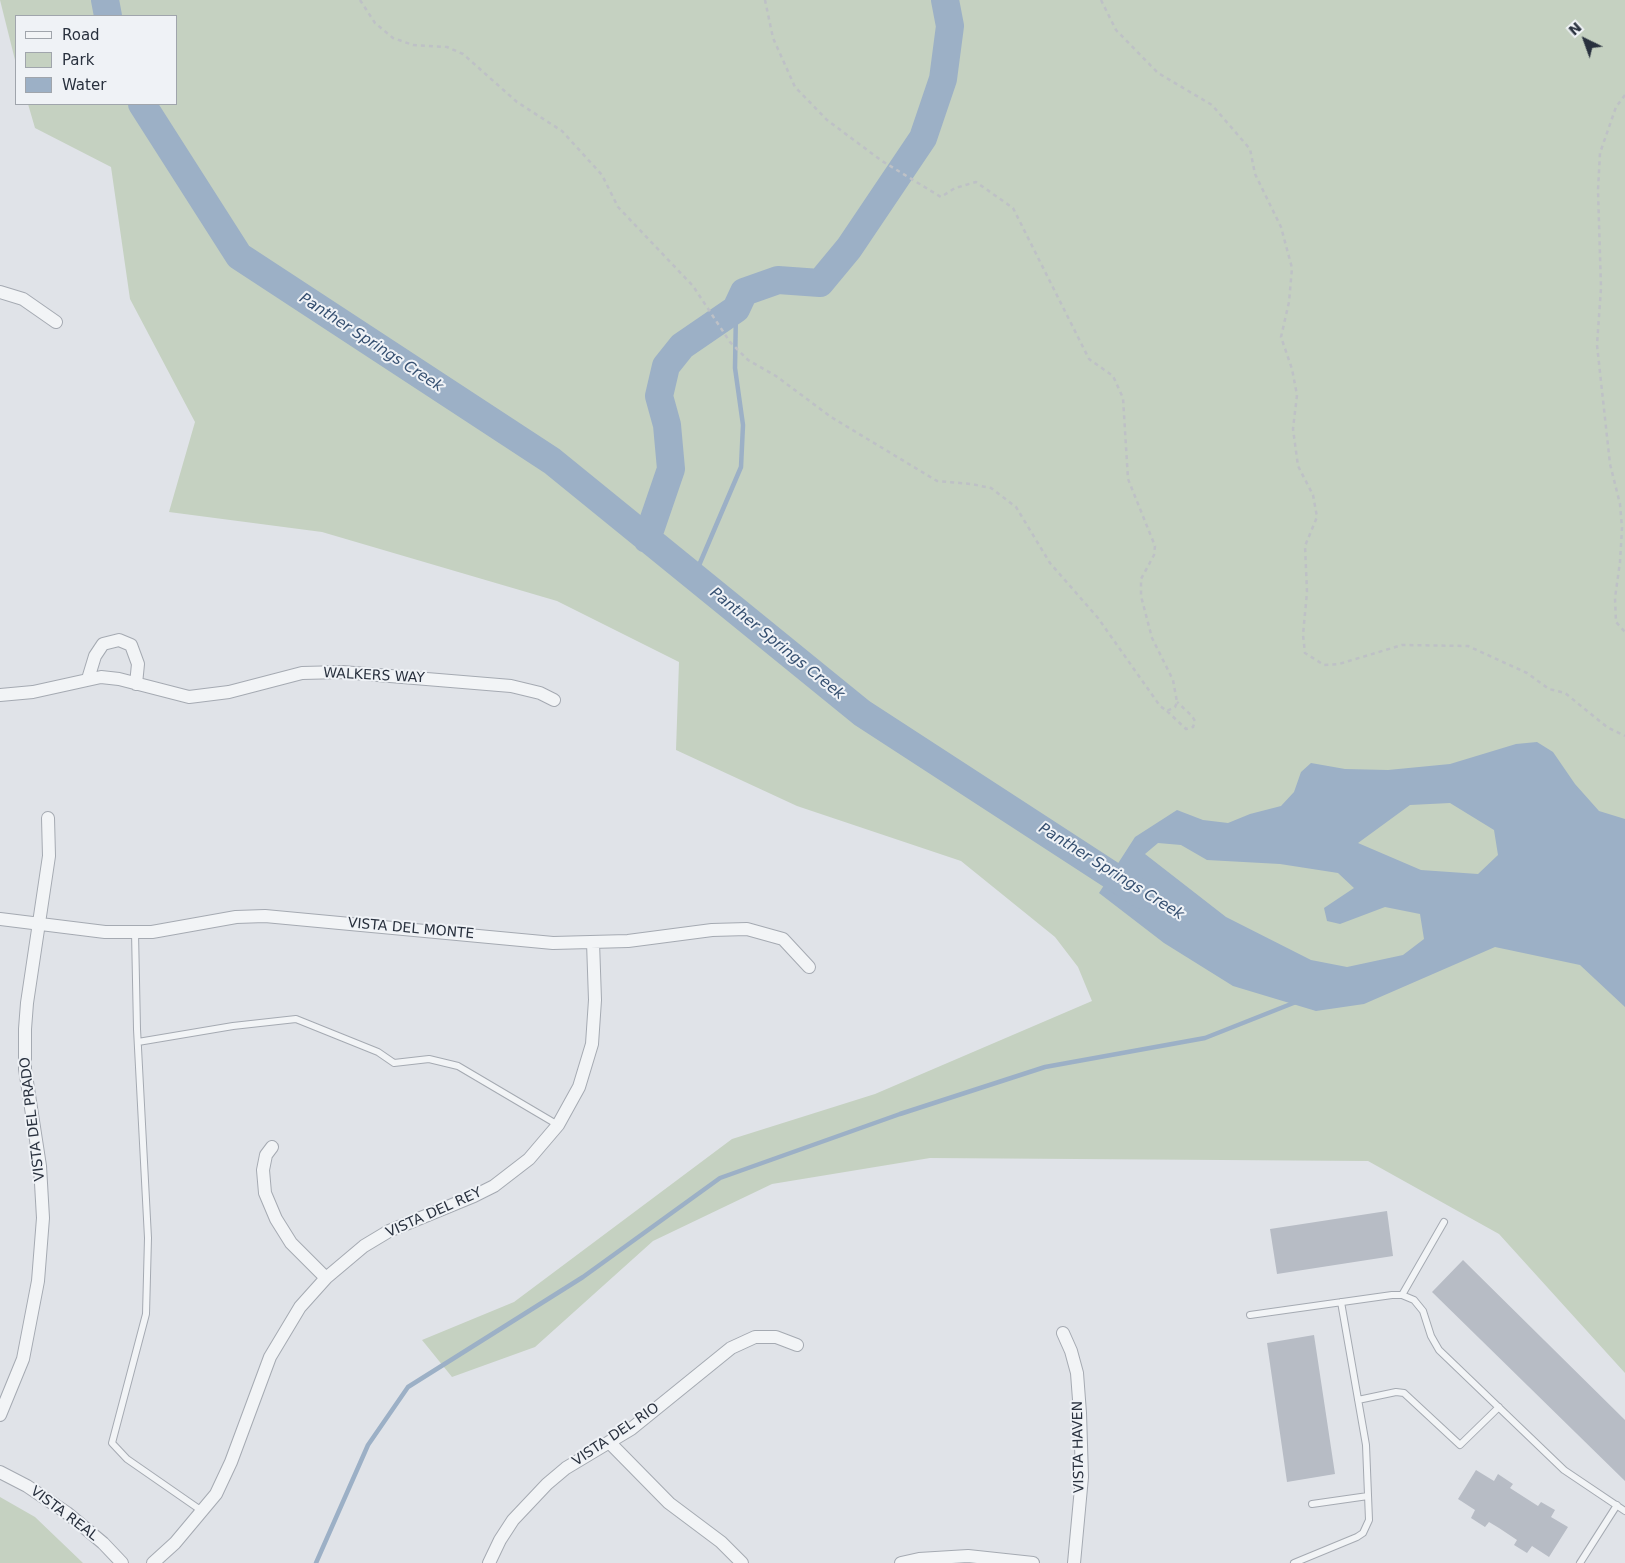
<!DOCTYPE html>
<style>
body{margin:0}
#map{position:relative;width:1625px;height:1563px;overflow:hidden;background:#e0e3e8;font-family:"DejaVu Sans",sans-serif}
canvas{display:block}
.legend{position:absolute;left:15px;top:15px;width:162px;height:90px;box-sizing:border-box;background:#eff2f6;border:1px solid #a0a5ac;margin:0;padding:6px 9px;list-style:none;font-size:15px;color:#29313e}
.legend li{display:flex;align-items:center;gap:10px;height:25px}
.legend b{width:25px;border:1px solid #a0a5ac}
.north{position:absolute;left:1560px;top:15px;width:50px;height:50px;-webkit-text-stroke:4px #eff2f6;paint-order:stroke;rotate:318deg;font-size:14px;font-weight:700;line-height:20px;text-align:center;color:#29313e}
.north::after{content:'';display:block;margin:auto;width:18px;height:22px;background:#29313e;clip-path:polygon(50% 0,100% 100%,50% 72%,0 100%)}
</style>
<div id="map">
<canvas width="1625" height="1563"></canvas>
<ul class="legend">
<li><b style="height:6px;background:#f2f4f6"></b>Road</li>
<li><b style="height:14px;background:#c5d1c1"></b>Park</li>
<li><b style="height:14px;background:#9cb0c6"></b>Water</li>
</ul>
<div class="north">N</div>
</div>
<script>
const context = document.querySelector('canvas').getContext('2d');
context.lineJoin = 'round';
function fill(path, color) { context.fillStyle = color; context.fill(path, 'evenodd'); }
const poly = rows => new Path2D(rows.map(r => 'M' + r).join(''));
function stroke(path, color, width, dash) { context.strokeStyle = color; context.lineWidth = width; context.lineCap = dash ? 'butt' : 'round'; context.setLineDash(dash || []); context.stroke(path); }
function drawText(font, color, halo, rows, align = 'center') {
  context.font = font + ' "DejaVu Sans",sans-serif'; context.lineWidth = 4; context.setLineDash([]); context.textBaseline = 'middle'; context.strokeStyle = halo; context.fillStyle = color; for (const [text, x, y, turn = 0] of rows) {
    context.save(); context.translate(x, y); context.rotate((+turn || 0) * Math.PI / 180); context.textAlign = isNaN(turn) ? turn : align; if (halo) context.strokeText(text, 0, 0); context.fillText(text, 0, 0); context.restore();
  }
}
fill(poly([
 [0,0,1625,0,1625,1373,1499,1234,1368,1161,930,1158,772,1184,653,1241,535,1347,452,1377,422,1340,514,1302,732,1139,875,1094,1092,1001,1078,967,1055,937,961,861,797,806,676,750,679,662,557,601,322,532,169,512,195,422,130,299,111,167,35,128,28,104,176,104,176,16,16,16,16,64],
 [0,1497,35,1517,83,1563,0,1563]
]), '#c5d1c1');
fill(poly([
 [1537,742,1553,752,1575,784,1599,811,1625,819,1625,1007,1580,965,1495,947,1364,1004,1316,1011,1233,986,1164,943,1099,893,1135,837,1177,810,1203,820,1228,823,1250,814,1281,806,1294,792,1301,772,1311,763,1345,769,1388,770,1450,764,1516,744],
 [1450,803,1494,830,1498,855,1478,874,1421,870,1358,843,1410,805],
 [1158,843,1181,845,1207,860,1280,864,1338,873,1354,888,1324,908,1327,921,1340,924,1385,907,1420,914,1424,939,1403,955,1347,967,1311,960,1226,917,1145,854]
]), '#9cb0c6');
stroke(poly([
 [694,577,741,467,743,425,735,368,736,309],
 [316,1563,368,1445,408,1387,583,1277,720,1178,900,1114,1045,1067,1205,1038,1296,1002]
]), '#9cb0c6', 4.5);
stroke(poly([
 [105,0,108,16],
 [142,104,239,256,552,461,862,713,1142,895],
 [647,539,671,469,667,425,659,396,666,366,682,346,736,309,744,292,778,280,820,283,849,248,923,138,943,79,950,26,945,0]
]), '#9cb0c6', 28);
fill(poly([
 [1387,1211,1393,1256,1277,1274,1270,1229],
 [1463,1260,1625,1420,1625,1481,1432,1292],
 [1314,1335,1335,1474,1287,1482,1267,1343],
 [1476,1470,1494,1481,1498,1474,1513,1484,1510,1488,1538,1506,1541,1502,1555,1510,1551,1517,1568,1527,1549,1557,1532,1546,1527,1553,1514,1545,1517,1540,1499,1528,1489,1522,1485,1527,1471,1518,1475,1510,1458,1499]
]), '#b7bcc5');
const service = poly([
 [135,932,137,1029,148,1238,146,1314,112,1443,127,1459,202,1511],
 [138,1042,233,1026,296,1019,378,1052,394,1063,429,1059,458,1066,558,1125],
 [1402,1295,1444,1222],
 [1250,1315,1392,1295,1402,1295,1414,1300,1423,1311,1431,1336,1439,1350,1564,1470,1625,1511],
 [1358,1400,1396,1392,1404,1393,1460,1445,1499,1407],
 [1312,1504,1368,1496],
 [1294,1563,1357,1537,1363,1533,1369,1520,1366,1445,1341,1302],
 [1580,1563,1617,1505]
]);
const minor = poly([
 [0,292,23,299,56,322],
 [88,679,95,656,103,644,119,640,131,645,138,664,136,684],
 [0,695,33,692,101,677,119,679,189,697,229,692,302,673,342,672,511,686,540,693,554,700],
 [0,919,105,932,152,932,236,917,265,916,553,943,628,941,712,930,747,929,783,939,809,967],
 [272,1147,266,1155,263,1170,265,1193,276,1219,291,1243,326,1278],
 [1063,1333,1071,1351,1077,1373,1080,1413,1082,1477,1074,1563],
 [0,1415,23,1359,38,1281,43,1218,40,1166,25,1069,25,1029,27,1003,49,856,48,818],
 [609,1442,669,1503,721,1542,742,1563],
 [0,1472,27,1486,67,1513,103,1543,122,1563],
 [153,1563,175,1543,216,1494,231,1462,270,1357,300,1307,326,1278,364,1246,389,1231,474,1196,494,1186,529,1159,558,1125,579,1087,592,1044,595,1000,593,942],
 [489,1563,500,1540,513,1520,547,1484,566,1468,631,1429,731,1348,755,1337,776,1337,797,1345],
 [901,1563,919,1559,968,1556,1033,1563]
]);
stroke(service, '#a5aab2', 8);
stroke(minor, '#a5aab2', 14);
stroke(poly([
 [360,0,375,23,393,38,413,45,447,47,463,54,517,102,562,131,602,175,618,207,693,286,730,342,748,360,776,376,831,417,937,481,971,484,991,488,1016,507,1050,563,1098,618,1160,706,1167,711,1175,707,1177,702,1173,680,1152,638,1141,596,1141,579,1154,555,1155,546,1128,479,1123,398,1113,376,1089,359,1013,208,976,182,955,188,941,197,882,161,827,120,795,87,773,38,765,0],
 [1101,0,1116,30,1158,73,1212,105,1250,149,1255,174,1281,227,1292,268,1289,302,1281,337,1292,369,1297,395,1293,429,1298,466,1313,495,1317,517,1305,546,1307,592,1303,635,1305,653,1324,665,1339,664,1402,645,1468,646,1527,673,1549,689,1565,693,1607,727,1625,736],
 [1625,95,1616,107,1600,153,1598,190,1601,288,1597,345,1610,464,1620,504,1622,528,1620,562,1615,598,1616,622,1625,632],
 [1167,711,1186,729,1193,727,1195,721,1192,716,1177,702]
]), '#bec1c6', 2.5, [4, 4]);
stroke(service, '#f2f4f6', 6);
stroke(minor, '#f2f4f6', 12);
drawText('14px', '#29313e', '#eff2f6', [
 ["WALKERS WAY",374,676,3],
 ["VISTA DEL MONTE",411,929,5],
 ["VISTA DEL PRADO",33,1119,-97],
 ["VISTA DEL REY",434,1213,-24],
 ["VISTA DEL RIO",616,1435,-34],
 ["VISTA HAVEN",1079,1447,-91],
 ["VISTA REAL",64,1514,37]
]);
drawText('italic 15px', '#354f70', '#eff2f6', [
 ["Panther Springs Creek",371,343,33],
 ["Panther Springs Creek",777,644,39],
 ["Panther Springs Creek",1111,872,32]
]);
</script>
